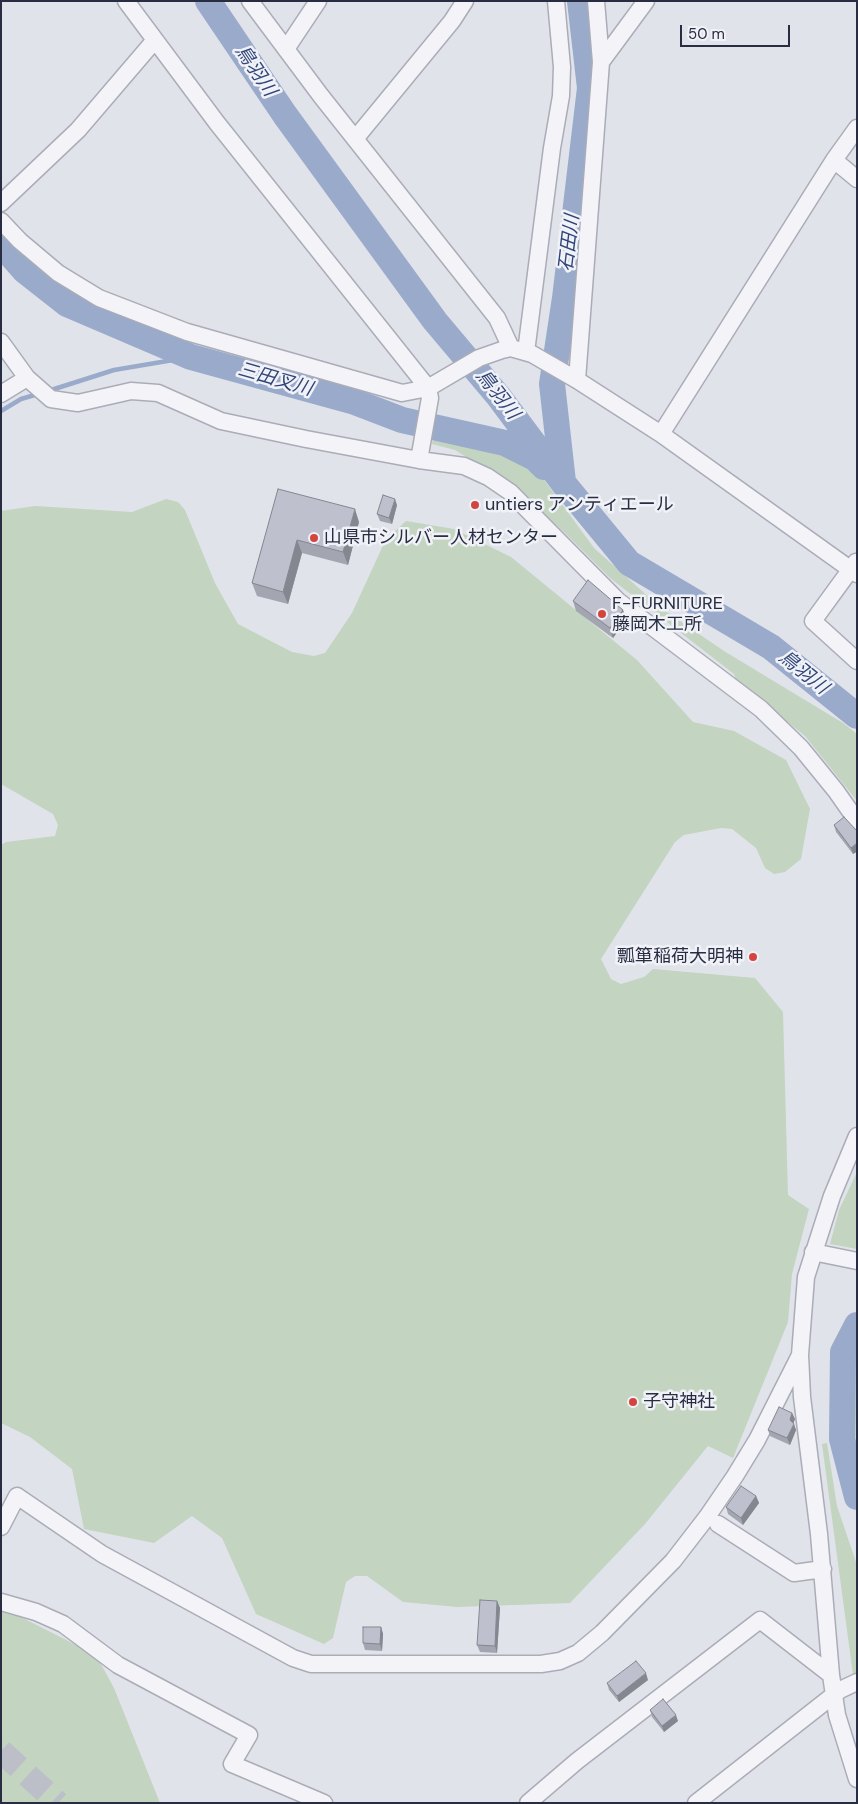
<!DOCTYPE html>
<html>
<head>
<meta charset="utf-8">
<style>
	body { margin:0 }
	#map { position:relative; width:858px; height:1804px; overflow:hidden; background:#e1e3ea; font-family:"DM Sans",sans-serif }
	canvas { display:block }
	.frame { position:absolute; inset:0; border:2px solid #282d42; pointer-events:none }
	.scale { position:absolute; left:680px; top:25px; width:110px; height:22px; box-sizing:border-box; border:2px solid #282d42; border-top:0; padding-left:6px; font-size:15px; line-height:18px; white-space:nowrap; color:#282d42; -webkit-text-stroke:4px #f0f2f7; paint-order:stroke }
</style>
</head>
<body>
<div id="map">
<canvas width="858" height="1804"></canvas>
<div class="frame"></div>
<div class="scale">50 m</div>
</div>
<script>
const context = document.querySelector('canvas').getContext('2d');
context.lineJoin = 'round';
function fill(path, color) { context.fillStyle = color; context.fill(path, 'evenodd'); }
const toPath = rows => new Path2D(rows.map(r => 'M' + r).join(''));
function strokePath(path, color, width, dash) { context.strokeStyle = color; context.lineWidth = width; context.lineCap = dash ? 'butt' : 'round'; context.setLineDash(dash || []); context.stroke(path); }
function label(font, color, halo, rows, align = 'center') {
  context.font = font + ' "DM Sans","Noto Sans JP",sans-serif'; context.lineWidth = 5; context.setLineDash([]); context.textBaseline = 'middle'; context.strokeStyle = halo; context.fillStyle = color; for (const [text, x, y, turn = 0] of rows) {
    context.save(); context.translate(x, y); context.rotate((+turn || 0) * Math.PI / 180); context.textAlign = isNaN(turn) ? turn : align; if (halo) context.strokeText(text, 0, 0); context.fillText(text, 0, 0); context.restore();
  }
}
fill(toPath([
	[434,433,476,441,521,458,540,474,594,548,661,608,724,651,843,723,857,734,857,801,805,736,736,680,734,674,610,578,564,532,510,485,455,450,432,444],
	[166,499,178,502,185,510,215,583,238,624,292,652,314,656,325,653,352,613,386,539,406,521,454,529,511,557,637,660,693,722,734,731,786,760,810,809,801,859,785,872,774,874,765,868,756,848,732,829,721,828,684,835,675,842,601,959,611,979,621,984,644,977,653,969,755,978,783,1012,788,1195,809,1209,792,1274,788,1322,733,1458,708,1446,645,1524,570,1603,457,1607,403,1602,367,1576,355,1576,346,1582,333,1638,324,1644,256,1614,222,1538,192,1516,154,1543,84,1529,72,1469,30,1437,1,1423,1,845,6,842,55,836,58,825,53,814,1,784,1,511,35,506,132,512],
	[857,1172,857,1249,830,1244,839,1210],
	[857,1337,857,1450,851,1408,854,1345],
	[827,1443,837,1506,857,1565,857,1674,853,1675,822,1444],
	[1,1607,96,1655,114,1688,160,1803,1,1803]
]), '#c3d4c1');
strokePath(toPath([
	[48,391,114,370,191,357],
	[1,411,21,399,38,394]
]), '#9aaacb', 4.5);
strokePath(toPath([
	[208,1,285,115,435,321,499,397,564,484,629,563,771,647,857,716],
	[1,244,25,271,67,304,191,357,355,402,402,420,505,443,535,458,544,467],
	[563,482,552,384,565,298,590,88,580,1],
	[857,1325,843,1352,842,1439,857,1497]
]), '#9aaacb', 26);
strokePath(toPath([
	[1,1751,58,1803]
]), '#bcbfc8', 24, [24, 12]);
const minor = toPath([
	[126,1,217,123,428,388,430,398,419,460],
	[250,1,321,96,497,318,511,348],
	[286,49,318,1],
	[601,62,646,1],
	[355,139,452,21,465,1],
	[834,160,857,179],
	[1,203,78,130,155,40],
	[1,221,20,241,58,273,99,298,187,332,402,393,428,388,479,358,502,350,511,348,532,354,577,380,661,434,857,574],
	[1,342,27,378,51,399,78,403,131,391,158,393,221,421,306,439,419,460,464,466,488,477,510,492,618,601,761,709,801,748,836,791,857,821],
	[526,352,552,148,561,96,562,67,556,1],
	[577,380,601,62,596,1],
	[1,394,27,378],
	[661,434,834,160,857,128],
	[856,562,813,621,857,661],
	[857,1136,832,1196,806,1277,800,1355,802,1397,819,1534,831,1675,837,1715,857,1779],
	[813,1252,857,1261],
	[718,1524,794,1573,823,1569],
	[1,1527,17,1496,102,1554,293,1658,311,1664,541,1664,560,1661,578,1653,602,1633,673,1561,707,1517,735,1476,757,1440,800,1355],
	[1,1602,36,1612,63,1624,118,1665,249,1735,232,1764,324,1803],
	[528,1803,577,1761,760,1620,831,1675],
	[696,1803,840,1690,857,1682]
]);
strokePath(minor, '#aaacb8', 19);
strokePath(minor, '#f4f4f8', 16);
fill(toPath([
	[278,489,359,522,348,565,302,553,288,604,257,596,252,583],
	[397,505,392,524,380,521,377,514],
	[573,601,623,610,626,620,613,638,576,611],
	[834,825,857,831,853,854,836,832],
	[792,1413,795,1419,793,1423,796,1430,790,1445,770,1436,768,1430],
	[756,1496,759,1503,743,1525,728,1514,726,1507],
	[497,1601,500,1608,497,1653,480,1652,477,1645],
	[381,1627,383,1634,382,1651,365,1650,363,1643],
	[648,1680,619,1702,609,1690,607,1683],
	[650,1710,678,1721,664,1732,652,1717]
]), '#a3a6b0');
fill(toPath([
	[395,499,397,505,392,524,389,518],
	[355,509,359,522,348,565,343,552],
	[297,540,302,553,288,604,283,592],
	[623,610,626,620,613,638,610,628],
	[857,843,857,852,853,854,851,848],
	[792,1413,795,1419,792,1427,790,1420],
	[794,1424,796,1430,790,1445,787,1438],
	[756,1496,759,1503,743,1525,741,1518],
	[497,1601,500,1608,497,1653,495,1646],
	[381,1627,383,1634,382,1651,380,1644],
	[646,1673,648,1680,619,1702,617,1696],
	[676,1715,678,1721,664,1732,662,1726]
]), '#858790');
const building = toPath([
	[278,489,355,509,343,552,297,540,283,592,252,583,278,489],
	[383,495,395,499,389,518,377,514,383,495],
	[588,580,623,610,610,628,573,601,588,580],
	[844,817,857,831,857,843,851,848,834,825,844,817],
	[779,1407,792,1413,790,1420,794,1424,787,1438,768,1430,779,1407],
	[741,1486,756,1496,741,1518,726,1507,741,1486],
	[480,1600,497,1601,495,1646,477,1645,480,1600],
	[363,1627,381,1627,380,1644,363,1643,363,1627],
	[636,1661,646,1673,617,1696,607,1683,636,1661],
	[663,1699,676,1715,662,1726,650,1710,663,1699]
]);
fill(building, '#bec1cd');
strokePath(building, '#858790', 1);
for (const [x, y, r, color] of [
	[475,505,5,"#d34441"],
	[314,538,5,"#d34441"],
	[602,614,5,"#d34441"],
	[753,957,5,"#d34441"],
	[633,1402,5,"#d34441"]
]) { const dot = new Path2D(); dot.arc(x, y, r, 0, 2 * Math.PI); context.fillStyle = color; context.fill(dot); strokePath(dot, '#f0f2f7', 2); }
label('18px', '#282d42', '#f0f2f7', [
	["untiers アンティエール",485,505],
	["山県市シルバー人材センター",324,538],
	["F-FURNITURE",612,604],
	["藤岡木工所",612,625],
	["瓢箪稲荷大明神",743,957,"right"],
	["子守神社",643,1402]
], 'left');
label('italic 19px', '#314578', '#f0f2f7', [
	["鳥羽川",255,71,56],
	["石田川",570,243,-83],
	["三田叉川",275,380,16],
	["鳥羽川",497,395,52],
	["鳥羽川",803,673,39]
]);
</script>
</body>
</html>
